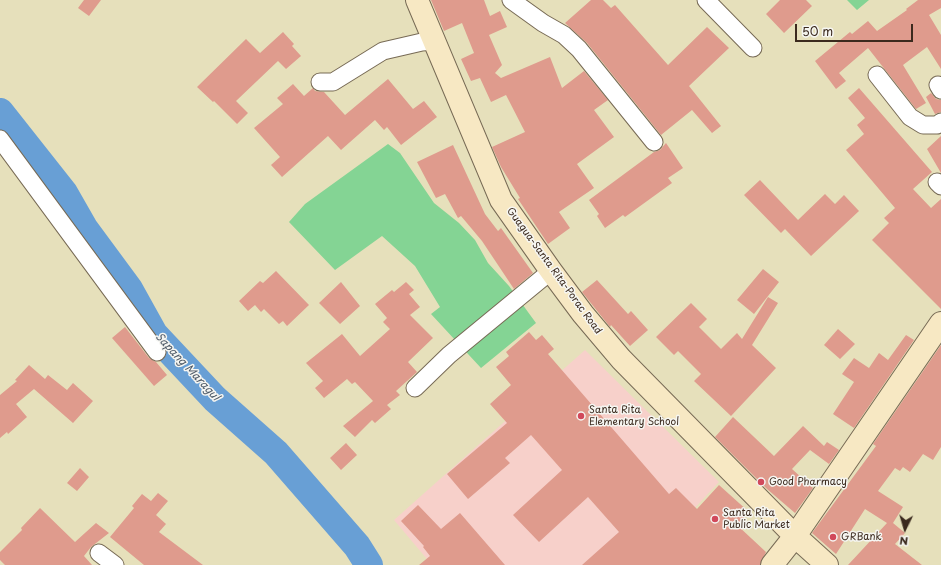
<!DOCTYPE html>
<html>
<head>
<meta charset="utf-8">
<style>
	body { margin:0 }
	#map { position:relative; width:941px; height:565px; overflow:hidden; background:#e6e0bb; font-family:"Playpen Sans",sans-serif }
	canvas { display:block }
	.north { position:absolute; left:885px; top:509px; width:40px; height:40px; -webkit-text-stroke:3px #f6f6f2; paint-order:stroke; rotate:185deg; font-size:11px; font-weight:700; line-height:16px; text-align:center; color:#3b2a1e }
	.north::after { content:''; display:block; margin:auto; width:14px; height:18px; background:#3b2a1e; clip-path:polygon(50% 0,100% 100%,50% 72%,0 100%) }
	.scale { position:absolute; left:795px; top:24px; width:118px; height:18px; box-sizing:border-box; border:2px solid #3b2a1e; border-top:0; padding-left:5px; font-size:12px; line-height:14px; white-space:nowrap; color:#3b2a1e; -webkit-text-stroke:3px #f6f6f2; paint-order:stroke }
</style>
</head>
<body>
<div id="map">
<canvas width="941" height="565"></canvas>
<div class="north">N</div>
<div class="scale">50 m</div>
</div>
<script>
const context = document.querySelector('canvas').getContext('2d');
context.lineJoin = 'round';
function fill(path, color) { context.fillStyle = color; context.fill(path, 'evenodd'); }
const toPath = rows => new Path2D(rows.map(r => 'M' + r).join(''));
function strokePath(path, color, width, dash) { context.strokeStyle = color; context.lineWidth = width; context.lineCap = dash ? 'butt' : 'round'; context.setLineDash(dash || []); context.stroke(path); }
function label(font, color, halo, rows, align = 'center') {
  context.font = font + ' "Playpen Sans",sans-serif'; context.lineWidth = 3; context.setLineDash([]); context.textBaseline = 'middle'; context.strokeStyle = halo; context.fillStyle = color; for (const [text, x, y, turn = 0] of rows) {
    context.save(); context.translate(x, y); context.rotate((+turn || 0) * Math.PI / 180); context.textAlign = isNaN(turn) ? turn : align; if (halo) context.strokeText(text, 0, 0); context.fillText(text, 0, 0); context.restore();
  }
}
fill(toPath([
	[585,350,719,482,676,528,627,565,432,565,394,520]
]), '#f7d0ca');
fill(toPath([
	[847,0,869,0,857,10],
	[388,144,400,153,434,203,459,223,475,240,488,263,509,286,536,323,481,368,431,314,440,307,415,266,382,236,335,270,289,222,305,204]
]), '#84d494');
strokePath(toPath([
	[0,112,64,193,84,228,129,289,154,334,215,399,276,453,357,546,369,565]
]), '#689fd5', 28);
fill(toPath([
	[84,0,101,0,89,16,78,8],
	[431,0,484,0,490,16,500,11,507,27,489,35,502,65,495,73,501,78,550,57,562,88,584,71,608,100,594,110,614,137,577,164,594,188,559,212,570,228,548,244,518,199,520,198,501,167,492,147,525,132,506,95,491,102,480,78,471,81,461,59,474,53,462,23,444,31],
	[591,0,603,0,611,8,615,5,668,65,707,27,729,48,689,86,721,126,712,133,692,110,661,135,587,43,565,23],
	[780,0,806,0,812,6,784,33,766,14],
	[918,0,941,0,941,8,929,15,941,35,941,69,927,47,903,65,926,103,916,109,868,48,839,73,846,81,836,89,815,61,850,32,852,34,868,21,877,31,907,10,906,9],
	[283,32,294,44,292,46,301,56,286,69,278,61,236,101,248,113,237,124,214,101,213,102,197,87,246,39,260,53],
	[388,79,413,109,424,101,437,117,401,145,387,127,384,130,375,120,341,150,328,136,282,177,271,165,280,157,254,128,283,104,277,98,293,84,304,96,313,88,315,91,324,92,345,115],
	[859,88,932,172,913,189,931,208,941,199,941,309,872,240,889,223,884,218,895,208,846,150,864,134,857,125,865,118,848,98],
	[931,93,936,99,941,100,941,112,935,114,926,97],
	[941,136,941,173,927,149],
	[666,143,683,168,668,178,672,183,625,217,623,215,605,228,597,216,599,214,589,200,654,152,660,150],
	[453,145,485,214,498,231,501,228,533,273,514,289,482,241,461,216,458,218,445,194,436,198,417,162],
	[760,180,798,220,825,194,835,204,844,195,859,211,811,256,785,229,781,233,744,195],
	[763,269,779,282,754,314,737,300],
	[276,271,309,305,287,326,283,321,279,324,264,309,261,312,255,305,248,311,239,301,260,281,263,283],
	[597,280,628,314,631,311,648,330,630,346,611,325,610,327,582,292],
	[341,282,360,306,340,324,319,303],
	[406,282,414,290,409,294,420,307,410,315,433,338,408,362,417,372,396,391,400,395,387,405,391,409,375,423,372,420,355,437,343,426,373,401,355,382,352,384,347,379,324,398,315,388,323,381,306,363,342,334,360,356,390,329,383,322,387,318,375,304,392,290,394,292],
	[768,297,778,303,752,345,776,368,731,416,694,381,701,374,678,351,674,355,656,337,691,303,707,319,699,327,721,349,737,333,742,339],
	[125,327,149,358,156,362,167,375,154,386,112,338],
	[838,329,855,344,840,359,824,345],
	[529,332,536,340,542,335,554,349,548,354,669,494,676,488,697,509,719,485,749,512,737,525,766,552,760,565,582,565,619,532,588,497,539,542,513,515,562,470,531,435,505,458,510,463,468,499,447,474,507,423,490,404,511,385,496,367,509,356,506,352],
	[906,335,914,340,854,428,833,414,854,382,842,374,854,358,869,368,879,353,888,360],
	[941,345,941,447,933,460,923,454,910,472,903,467,900,471,895,468,878,491,903,507,893,523,905,533,895,544,922,565,848,565,887,523,865,509,836,554,812,533,876,446,873,444],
	[29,365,45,379,48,375,67,390,73,383,93,401,73,423,34,389,16,404,27,417,8,434,7,432,0,438,0,395,17,381,15,380],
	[733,417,774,456,803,426,824,446,827,442,839,450,829,464,810,450,792,469,813,488,795,513,767,489,715,437],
	[346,443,357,455,341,470,330,458],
	[80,468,89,477,77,491,67,483],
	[158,493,168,501,156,515,166,524,159,532,203,565,144,565,110,537,134,508,132,506,142,494,151,501],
	[418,505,441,529,460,513,505,565,419,565,430,556,423,547,424,546,401,521],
	[40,508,75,542,96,523,109,533,91,547,84,556,92,565,5,565,0,560,0,552,22,530,21,528]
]), '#df9b8d');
const street = toPath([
	[511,0,543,23,564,35,579,49,654,142],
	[706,0,753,48],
	[877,75,910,117,923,125,937,125,941,122],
	[320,82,333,82,383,51,422,42,434,41],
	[938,85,941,90],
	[0,139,157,352],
	[937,182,941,186],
	[415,388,449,355,551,271],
	[99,553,115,565]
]);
const secondary = toPath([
	[417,0,501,200,551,271,583,314,621,359,795,536,827,565],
	[772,565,795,536,941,323]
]);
strokePath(street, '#776a55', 19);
strokePath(secondary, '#776a55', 24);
strokePath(street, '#fff', 17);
strokePath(secondary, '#f7e8c3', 22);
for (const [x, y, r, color] of [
	[581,416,4,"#d1495b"],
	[761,482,4,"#d1495b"],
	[715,519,4,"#d1495b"],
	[833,537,4,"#d1495b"]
]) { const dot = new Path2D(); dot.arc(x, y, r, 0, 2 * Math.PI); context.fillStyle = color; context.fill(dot); strokePath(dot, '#f6f6f2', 1.5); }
label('10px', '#3b2a1e', '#f6f6f2', [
	["Guagua-Santa Rita-Porac Road",554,271,54]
]);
label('10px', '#3b2a1e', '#f6f6f2', [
	["Santa Rita",589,410],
	["Elementary School",589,422],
	["Good Pharmacy",769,482],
	["Santa Rita",723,513],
	["Public Market",723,525],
	["GRBank",841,537]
], 'left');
label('italic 11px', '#4d5967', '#f6f6f2', [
	["Sapang Maragul",187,367,47]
]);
</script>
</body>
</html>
